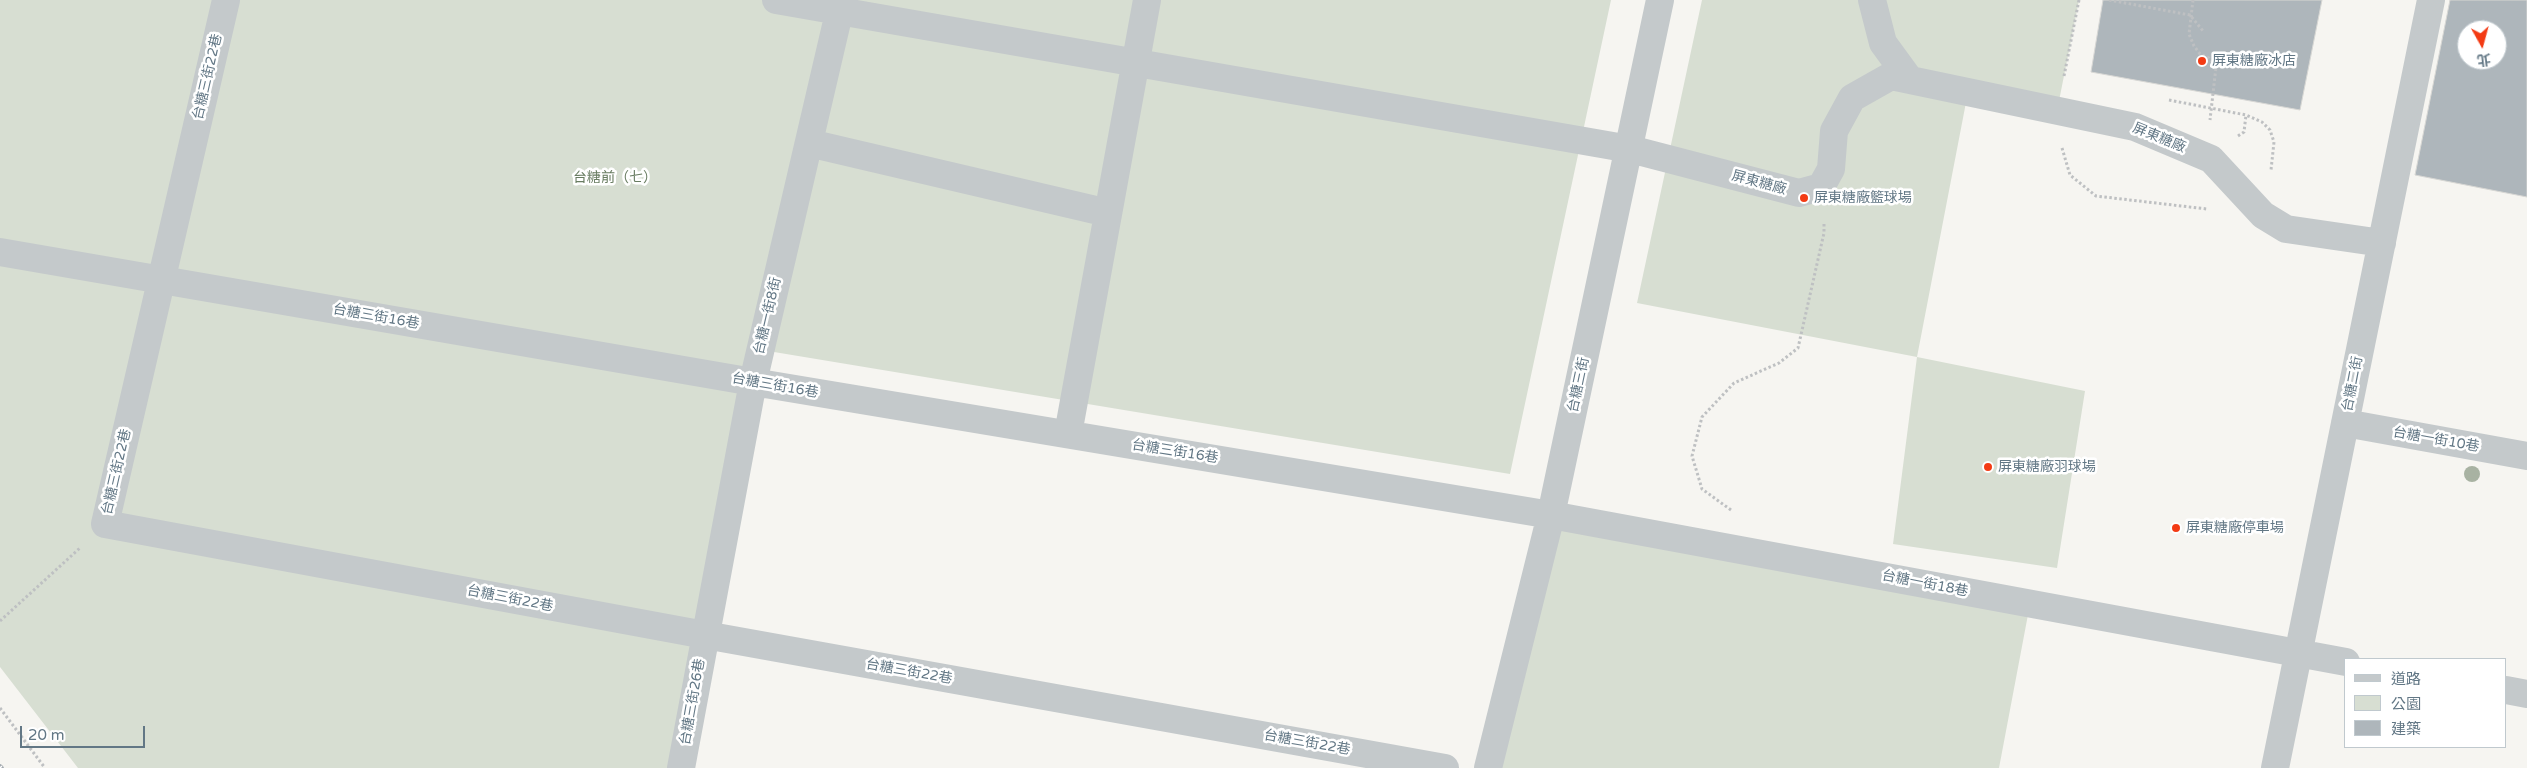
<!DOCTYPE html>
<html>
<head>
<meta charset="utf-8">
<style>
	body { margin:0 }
	#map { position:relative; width:2527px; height:768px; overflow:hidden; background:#f6f5f1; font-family:"Varela Round","Noto Sans TC",sans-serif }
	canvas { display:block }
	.legend { position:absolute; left:2344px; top:658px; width:162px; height:90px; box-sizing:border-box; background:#fff; border:1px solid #c0c9ce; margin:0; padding:6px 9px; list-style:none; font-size:15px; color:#627785 }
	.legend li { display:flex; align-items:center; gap:10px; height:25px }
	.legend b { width:25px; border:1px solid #c0c9ce }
	.north { position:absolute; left:2457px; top:20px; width:50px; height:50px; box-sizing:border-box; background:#fff; border:1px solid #c0c9ce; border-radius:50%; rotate:173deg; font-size:14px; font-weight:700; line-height:20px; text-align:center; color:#627785 }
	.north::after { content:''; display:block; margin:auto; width:18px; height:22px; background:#f33b14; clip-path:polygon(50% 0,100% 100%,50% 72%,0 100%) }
	.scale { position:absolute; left:20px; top:726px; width:125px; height:22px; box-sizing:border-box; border:2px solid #627785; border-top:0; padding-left:6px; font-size:15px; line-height:18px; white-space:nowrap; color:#627785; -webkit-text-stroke:4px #fff; paint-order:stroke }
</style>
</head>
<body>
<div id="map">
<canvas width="2527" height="768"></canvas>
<ul class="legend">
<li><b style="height:6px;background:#c4c9cb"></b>道路</li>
<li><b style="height:14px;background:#d7ded2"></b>公園</li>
<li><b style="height:14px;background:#aeb6bb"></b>建築</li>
</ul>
<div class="north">北</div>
<div class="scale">20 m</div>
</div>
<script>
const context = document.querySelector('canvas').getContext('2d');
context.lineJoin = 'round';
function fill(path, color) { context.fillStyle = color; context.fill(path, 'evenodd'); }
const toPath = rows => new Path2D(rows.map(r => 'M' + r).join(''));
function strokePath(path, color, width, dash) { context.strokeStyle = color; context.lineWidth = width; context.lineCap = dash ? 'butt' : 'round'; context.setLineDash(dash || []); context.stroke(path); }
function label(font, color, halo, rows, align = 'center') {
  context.font = font + ' "Varela Round","Noto Sans TC",sans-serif'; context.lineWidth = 5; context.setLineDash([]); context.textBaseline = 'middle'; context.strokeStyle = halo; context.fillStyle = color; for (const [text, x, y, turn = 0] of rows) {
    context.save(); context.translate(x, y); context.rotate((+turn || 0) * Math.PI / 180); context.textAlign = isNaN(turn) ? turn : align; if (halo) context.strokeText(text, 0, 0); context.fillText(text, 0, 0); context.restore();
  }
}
fill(toPath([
	[0,0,776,0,840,12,681,768,78,768,0,667],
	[814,0,1611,0,1510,474,768,351,849,7],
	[1702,0,2079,0,2057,111,1968,92,1917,357,2085,391,2057,568,1893,544,1917,357,1637,303],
	[1551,515,2030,604,1999,768,1488,768]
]), '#d7ded2');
const building = toPath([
	[2103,0,2322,0,2300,110,2091,72,2103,0],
	[2450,0,2527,0,2527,197,2415,175,2450,0],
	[2467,30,2497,30,2497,60,2467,60,2467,30]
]);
fill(building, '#aeb6bb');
strokePath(building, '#d7d7d4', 1);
strokePath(toPath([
	[2109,0,2190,15,2203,31],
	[2193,0,2189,34,2194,46,2200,54,2209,58,2216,67,2210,120],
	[2064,76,2079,0],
	[2169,100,2246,115,2262,122,2270,130,2274,142,2271,170],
	[2238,136,2244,132,2246,115],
	[2062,148,2070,175,2096,196,2207,209],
	[1731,510,1702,489,1692,456,1702,417,1734,383,1779,363,1798,348,1824,233,1824,222],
	[0,621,81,547],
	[0,708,45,768]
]), '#bec0c2', 3, [2.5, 2.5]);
strokePath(toPath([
	[226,0,105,524,705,635,1445,768],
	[776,0,1630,149,1799,193,1821,187,1831,169,1834,131,1852,98,1891,76,2135,127,2211,159,2263,215,2286,229,2382,243],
	[1872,0,1883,43,1910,80],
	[809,143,1108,213],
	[0,252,753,382,1551,515,2346,662],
	[2345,423,2527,456],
	[1068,434,1147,0],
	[2506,690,2527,694],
	[681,768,753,382,842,0],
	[1488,768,1551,515,1660,0],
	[2275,768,2431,0]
]), '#c4c9cb', 28);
const rail = toPath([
	[0,767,1,768]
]);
strokePath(rail, '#a4abb0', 5.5);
strokePath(rail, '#fff', 4, [11]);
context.fillStyle = '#a8b2a2';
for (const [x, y] of [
	[2472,474]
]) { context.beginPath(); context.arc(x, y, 8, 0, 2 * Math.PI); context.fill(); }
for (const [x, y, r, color] of [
	[2202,61,5,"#f33b14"],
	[1804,198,5,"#f33b14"],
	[1988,467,5,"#f33b14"],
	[2176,528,5,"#f33b14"]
]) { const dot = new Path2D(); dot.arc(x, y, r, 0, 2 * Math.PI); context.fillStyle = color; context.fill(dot); strokePath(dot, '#fff', 2); }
label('14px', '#627785', '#fff', [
	["屏東糖廠冰店",2212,61],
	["屏東糖廠籃球場",1814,198],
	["屏東糖廠羽球場",1998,467],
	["屏東糖廠停車場",2186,528]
], 'left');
label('14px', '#627785', '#fff', [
	["台糖三街22巷",208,77,-77],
	["屏東糖廠",2159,138,22],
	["屏東糖廠",1759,183,15],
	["台糖一街8街",768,316,-77],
	["台糖三街16巷",376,317,10],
	["台糖二街",2353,384,-79],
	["台糖三街",1579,385,-78],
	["台糖三街16巷",775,386,10],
	["台糖一街10巷",2436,440,10],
	["台糖三街16巷",1175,452,9],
	["台糖三街22巷",117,472,-77],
	["台糖一街18巷",1925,584,11],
	["台糖三街22巷",510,599,11],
	["台糖三街22巷",909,672,10],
	["台糖三街26巷",693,702,-80],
	["台糖三街22巷",1307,743,10]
]);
label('14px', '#687c61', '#fff', [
	["台糖前（七）",615,178]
]);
</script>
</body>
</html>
